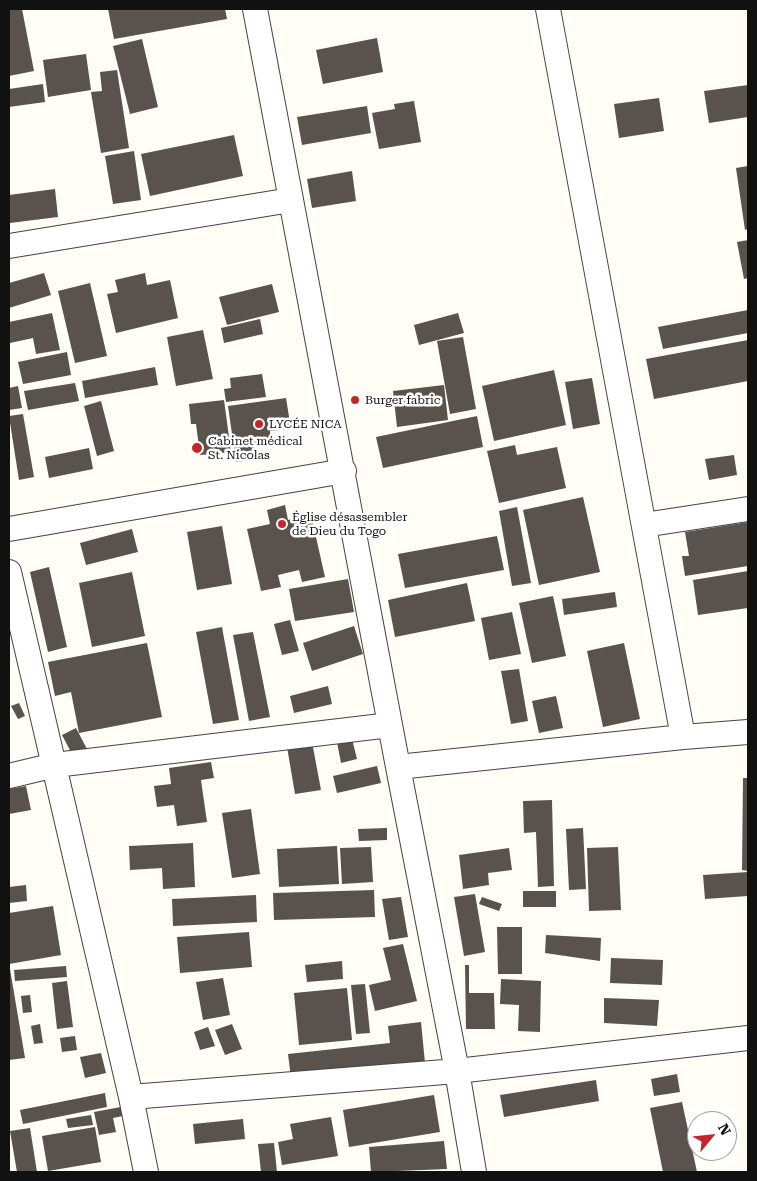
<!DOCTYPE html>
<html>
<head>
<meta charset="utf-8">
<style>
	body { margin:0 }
	#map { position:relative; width:757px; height:1181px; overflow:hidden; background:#fffdf5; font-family:"Roboto Serif",serif }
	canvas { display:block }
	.frame { position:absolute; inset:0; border:10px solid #111; pointer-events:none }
	.north { position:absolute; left:687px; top:1111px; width:50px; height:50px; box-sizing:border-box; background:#fff; border:1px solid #a0a0a0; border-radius:50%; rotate:62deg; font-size:14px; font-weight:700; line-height:20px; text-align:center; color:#111 }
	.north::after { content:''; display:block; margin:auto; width:18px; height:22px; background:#c4262e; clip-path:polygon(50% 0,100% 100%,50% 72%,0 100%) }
</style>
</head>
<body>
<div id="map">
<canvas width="757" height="1181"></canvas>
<div class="frame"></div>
<div class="north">N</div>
</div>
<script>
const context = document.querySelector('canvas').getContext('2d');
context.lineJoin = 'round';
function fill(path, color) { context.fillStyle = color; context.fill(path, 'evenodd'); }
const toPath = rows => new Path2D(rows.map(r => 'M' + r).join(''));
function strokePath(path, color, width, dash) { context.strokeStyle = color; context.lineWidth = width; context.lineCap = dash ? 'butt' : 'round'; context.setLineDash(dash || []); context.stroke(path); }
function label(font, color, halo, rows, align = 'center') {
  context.font = font + ' "Roboto Serif",serif'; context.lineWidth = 5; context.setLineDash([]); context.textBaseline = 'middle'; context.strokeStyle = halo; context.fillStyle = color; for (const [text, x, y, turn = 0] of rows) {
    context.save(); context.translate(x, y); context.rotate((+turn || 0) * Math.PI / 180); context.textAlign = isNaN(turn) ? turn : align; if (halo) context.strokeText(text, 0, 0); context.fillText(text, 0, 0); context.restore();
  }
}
fill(toPath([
	[9,9,22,9,34,71,9,76],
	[108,9,225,9,227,19,114,39],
	[377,38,383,72,323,84,316,50],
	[142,39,158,107,130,114,113,46],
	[86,54,91,90,48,97,43,60],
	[117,70,129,148,101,153,91,92,102,91,100,72],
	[43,84,45,102,9,107,9,89],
	[748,85,748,117,709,123,704,91],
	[659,98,664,131,619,138,614,104],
	[414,101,421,142,379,149,372,113,395,109,394,104],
	[367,106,371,133,302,145,297,117],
	[234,135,243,176,150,196,141,154],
	[134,151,141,200,113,204,105,156],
	[748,166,748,229,745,230,736,168],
	[352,171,356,201,312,208,307,179],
	[55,189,58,217,10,223,9,195],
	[748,240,748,278,744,279,737,242],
	[44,273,51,295,9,308,9,283],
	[145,273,147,285,170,280,178,318,116,333,107,294,118,292,115,280],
	[90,283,107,356,75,363,58,291],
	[272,284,279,312,227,325,219,297],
	[748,310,748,333,663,349,658,327],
	[52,313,60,350,36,354,33,338,10,343,9,322],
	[458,313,464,333,419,345,414,325],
	[260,319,263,334,224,343,221,328],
	[203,330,213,379,176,386,167,337],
	[463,337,476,409,450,414,437,341],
	[748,340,748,381,654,399,646,359],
	[67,352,71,375,23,384,18,362],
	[155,367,158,385,85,398,82,381],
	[554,370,566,425,494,441,482,386],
	[262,374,266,397,226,402,224,389,231,388,230,378],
	[592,378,600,424,573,429,565,382],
	[75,383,79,401,28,410,24,391],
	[444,385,448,420,397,427,393,391],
	[18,386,22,408,9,410,9,388],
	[286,398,291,429,270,431,271,444,254,447,256,459,236,462,228,406],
	[224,400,231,452,200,455,196,424,191,424,189,404],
	[101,401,114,451,97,456,84,406],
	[23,414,34,477,19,480,9,416],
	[477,416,483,447,383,468,376,437],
	[515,445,517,455,557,447,566,488,499,503,487,451],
	[89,448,93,469,49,478,45,457],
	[734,455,737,475,709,480,705,459],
	[583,497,600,572,539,585,523,510],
	[285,505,288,520,311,515,325,577,302,582,299,570,278,575,281,587,261,591,247,529,270,524,267,510],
	[517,507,531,583,512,586,499,511],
	[748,522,748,566,685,576,682,556,689,556,685,532],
	[222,526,232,584,197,590,187,532],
	[132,529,138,552,86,565,80,543],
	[497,536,504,570,405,588,398,554],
	[49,567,67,647,48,652,30,572],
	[748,571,748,608,698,615,693,580],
	[132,572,145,636,92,647,79,583],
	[348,579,354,612,295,621,289,589],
	[467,583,475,621,395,637,388,600],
	[615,592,617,607,564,615,562,599],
	[553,596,566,656,532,663,519,603],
	[512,612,521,654,489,660,481,618],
	[290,620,299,651,282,655,274,624],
	[354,626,363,654,312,671,303,643],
	[222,627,239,720,213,724,196,632],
	[253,632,270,717,249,721,233,635],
	[147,643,162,717,79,733,71,692,55,696,48,662],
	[624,643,640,719,603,727,587,651],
	[519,669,528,721,511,724,501,671],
	[328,686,332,704,294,713,290,696],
	[556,696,563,728,539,733,532,701],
	[19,703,25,716,18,719,11,706],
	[76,728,87,749,73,756,62,735],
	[352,739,357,759,341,763,337,742],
	[312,742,321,790,295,794,287,747],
	[211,762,214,778,201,780,207,822,177,826,174,805,157,807,154,786,171,784,169,768],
	[377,766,381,783,337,793,333,776],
	[743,778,748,778,748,871,742,870],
	[26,786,31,810,9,814,9,789],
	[552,800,554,886,538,887,536,832,524,833,523,801],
	[251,809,260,874,232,878,222,813],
	[387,828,387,840,359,841,358,829],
	[583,828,586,889,569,890,566,829],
	[193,843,195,887,163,889,162,868,130,870,129,846],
	[337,846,339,884,279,887,277,849],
	[371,847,373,882,342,884,340,848],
	[618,847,621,910,589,911,587,848],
	[509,848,512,870,488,873,489,885,463,889,459,855],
	[748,872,748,896,705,899,703,875],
	[26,885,27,901,9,903,9,887],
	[374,890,375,917,274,920,273,893],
	[523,891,556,891,556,907,523,907],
	[475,894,485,952,464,956,454,897],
	[256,895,257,922,173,926,172,899],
	[401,897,408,937,389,940,382,899],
	[482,897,502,904,499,911,479,904],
	[53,906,61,955,9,964,9,913],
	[497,927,522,927,522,974,498,974],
	[249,932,252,967,180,973,177,937],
	[546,935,601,938,600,961,545,953],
	[403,944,417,1001,375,1011,369,985,391,980,383,948],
	[611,958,663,960,662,985,610,983],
	[342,961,343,979,307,982,305,965],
	[465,965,469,965,469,993,494,993,495,1029,466,1029],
	[66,966,67,977,15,981,14,970],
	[10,969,25,1058,9,1060,9,970],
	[223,978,230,1015,203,1020,196,982],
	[501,979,541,981,540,1032,518,1031,519,1005,500,1004],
	[67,981,73,1027,57,1029,52,983],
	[365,984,370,1033,356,1034,351,985],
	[347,988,352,1040,299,1045,294,993],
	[30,995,32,1012,23,1013,21,996],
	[604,998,659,1000,657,1026,604,1023],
	[421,1022,425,1063,291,1078,288,1054,390,1043,388,1026],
	[40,1024,43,1043,34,1044,31,1026],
	[232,1024,242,1049,225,1055,215,1030],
	[208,1027,215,1046,200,1050,194,1032],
	[75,1036,77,1050,62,1052,60,1038],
	[101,1053,106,1073,85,1078,80,1057],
	[677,1074,680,1092,654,1096,651,1079],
	[596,1080,599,1101,504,1117,500,1095],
	[105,1093,107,1107,23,1124,20,1110],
	[434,1095,440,1132,349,1147,343,1110],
	[682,1102,697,1172,663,1172,650,1108],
	[126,1106,128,1115,113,1118,116,1132,99,1135,94,1112],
	[91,1115,93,1125,68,1128,66,1119],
	[331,1117,338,1156,282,1165,278,1142,293,1139,290,1124],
	[243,1119,245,1139,195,1144,193,1124],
	[95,1127,101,1162,48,1171,42,1136],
	[30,1128,37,1172,17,1172,10,1131],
	[444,1141,447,1169,371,1172,369,1147],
	[274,1143,277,1172,261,1172,258,1144]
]), '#5a524d');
const minor = toPath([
	[255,9,398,767,457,1071,474,1172],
	[548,9,683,737],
	[9,246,291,200],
	[644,525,748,509],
	[9,529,344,471],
	[9,572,131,1097,146,1172],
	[398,767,683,737,748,732],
	[9,776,55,765,390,725],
	[131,1097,457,1071,748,1038]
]);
strokePath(minor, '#444', 26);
strokePath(minor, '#fff', 24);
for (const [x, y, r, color] of [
	[355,400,5,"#c4262e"],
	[259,424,5,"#c4262e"],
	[197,448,6,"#c4262e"],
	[282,524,5,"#c4262e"]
]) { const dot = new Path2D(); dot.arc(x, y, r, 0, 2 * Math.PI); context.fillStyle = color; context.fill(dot); strokePath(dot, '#fff', 2); }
label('12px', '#111', '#fff', [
	["Burger fabric",365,400],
	["LYCÉE NICA",269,424],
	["Cabinet médical",208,441],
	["St. Nicolas",208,455],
	["Église désassembler",292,517],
	["de Dieu du Togo",292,531]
], 'left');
</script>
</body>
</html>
